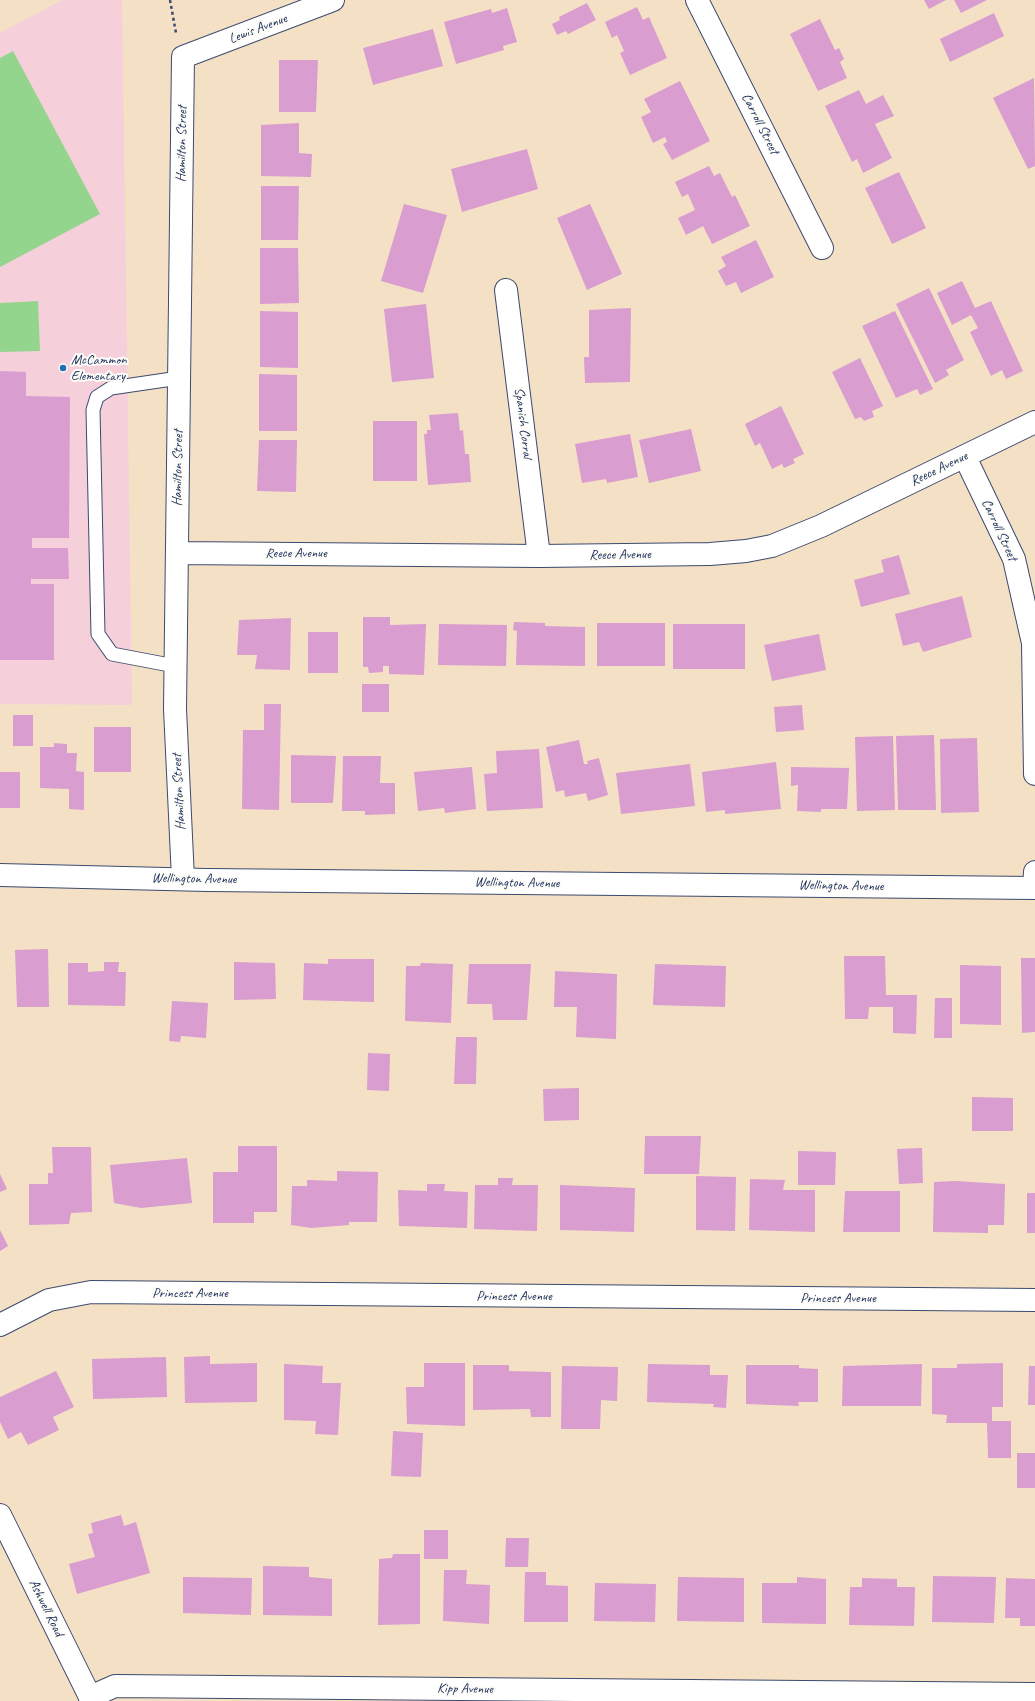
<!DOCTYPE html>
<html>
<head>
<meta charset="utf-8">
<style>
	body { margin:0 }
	canvas { display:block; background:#f4e0c5 }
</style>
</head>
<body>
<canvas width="1035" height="1701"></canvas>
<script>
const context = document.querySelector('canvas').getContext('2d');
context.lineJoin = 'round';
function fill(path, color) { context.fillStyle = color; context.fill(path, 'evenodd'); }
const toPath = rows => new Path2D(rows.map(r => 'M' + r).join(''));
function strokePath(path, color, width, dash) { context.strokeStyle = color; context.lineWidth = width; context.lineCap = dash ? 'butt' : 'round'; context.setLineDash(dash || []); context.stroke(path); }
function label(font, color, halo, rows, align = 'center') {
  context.font = font + ' Caveat,sans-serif'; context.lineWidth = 4; context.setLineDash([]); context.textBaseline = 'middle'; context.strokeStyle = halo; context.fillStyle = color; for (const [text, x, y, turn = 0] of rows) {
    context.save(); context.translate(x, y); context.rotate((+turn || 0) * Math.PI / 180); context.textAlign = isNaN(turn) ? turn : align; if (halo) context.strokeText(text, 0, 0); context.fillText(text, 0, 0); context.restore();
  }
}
fill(toPath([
	[62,0,122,0,132,705,0,704,0,33]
]), '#f5cfda');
fill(toPath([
	[13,51,100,214,0,267,0,58],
	[38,301,40,351,0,352,0,303]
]), '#93d58d');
fill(toPath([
	[924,0,946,0,929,9],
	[954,0,987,0,961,13],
	[587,3,596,20,568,34,566,31,557,35,552,24,560,20,559,17],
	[637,7,643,20,649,17,667,58,630,75,620,53,624,51,617,35,612,38,605,22],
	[507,8,517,42,503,46,504,50,456,64,444,22,491,9,492,13],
	[994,13,1004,36,950,62,940,39],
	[820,19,835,50,839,48,844,59,840,62,847,78,818,91,790,34],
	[433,29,443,66,373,85,363,48],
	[279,60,318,60,316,112,279,112],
	[1034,78,1035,166,1028,169,993,98],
	[680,81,710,141,672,160,663,144,667,142,665,137,653,143,641,117,651,112,644,99],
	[859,90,866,104,883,95,894,116,875,124,892,158,863,173,857,159,852,162,825,106],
	[299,123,299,153,312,154,311,177,261,176,261,125],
	[527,149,538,189,462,212,451,169],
	[709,166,714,176,720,173,732,197,735,195,750,226,712,244,703,226,686,235,678,218,695,210,688,194,682,197,675,182],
	[899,172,926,228,892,244,865,188],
	[261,186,299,186,298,240,261,240],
	[404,204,447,215,423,293,381,281],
	[590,204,622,274,587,290,557,218],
	[756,240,774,277,741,293,736,282,726,286,718,271,726,266,721,257],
	[260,248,298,248,299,303,260,304],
	[962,281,975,308,991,301,1023,371,1006,379,1002,370,991,376,970,332,978,328,971,315,952,325,937,293],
	[929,288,964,360,946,370,949,375,935,383,896,304],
	[426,304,434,378,392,382,384,309],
	[631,308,630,382,585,383,584,357,589,357,589,310],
	[260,311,298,312,298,368,260,367],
	[895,311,933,389,920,395,917,389,896,398,862,326],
	[860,358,883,406,872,411,874,417,864,421,861,417,855,419,832,372],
	[0,371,26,372,26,396,70,397,69,538,32,538,32,548,68,548,69,579,31,579,31,584,54,584,54,660,0,660],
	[259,374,297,375,297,431,259,431],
	[781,406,804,454,793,459,795,463,784,468,782,464,772,469,760,443,755,446,745,424],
	[458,413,460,431,463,430,465,454,469,454,471,482,428,485,424,434,427,434,427,430,431,430,429,415],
	[373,421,417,421,417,481,373,481],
	[691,429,701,471,649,483,639,440],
	[630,434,638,477,607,483,606,479,582,483,575,444],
	[259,440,297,440,296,492,257,491],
	[899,555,910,594,861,607,854,580,884,572,881,560],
	[962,596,972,637,923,652,919,642,903,646,895,614],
	[363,617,390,617,390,625,426,624,424,675,389,674,389,666,383,666,383,672,369,673,368,667,363,667],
	[291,618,290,670,255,669,257,655,237,655,239,620],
	[514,622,545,623,545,626,585,627,585,666,516,665,517,631,513,630],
	[597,623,665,623,665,666,597,666],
	[439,624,507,625,506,666,438,665],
	[673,624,745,624,745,669,673,669],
	[308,632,338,632,338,673,308,673],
	[819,634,826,670,772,681,764,645],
	[362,684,389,684,389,712,362,712],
	[264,704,281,704,279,810,242,809,243,730,264,730],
	[802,705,804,730,776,732,774,707],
	[13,715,33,715,33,746,13,746],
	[94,727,131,727,131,772,94,772],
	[934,735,936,810,898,810,896,736],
	[893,736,895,810,857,811,855,737],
	[977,738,979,812,941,813,940,739],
	[579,740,584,764,588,764,587,761,599,758,608,795,588,801,586,793,565,797,564,790,556,792,546,747],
	[54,743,67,744,67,753,77,753,76,771,84,772,84,810,69,809,69,789,40,788,40,747,54,747],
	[539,749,543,808,487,811,484,774,497,773,496,751],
	[291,755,336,756,333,803,291,803],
	[343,756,381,756,380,783,395,783,395,814,365,815,365,811,342,811],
	[776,762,781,809,725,814,725,810,706,812,702,772],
	[690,764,695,806,621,814,616,773],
	[472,767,476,809,445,813,444,808,418,811,414,772],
	[791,767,849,768,847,809,821,809,821,812,797,811,798,785,791,786],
	[0,772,20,772,20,808,0,808],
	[48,949,49,1007,17,1007,15,950],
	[844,956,885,956,886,995,917,995,916,1034,893,1033,893,1007,869,1007,868,1019,845,1019],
	[1021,958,1035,958,1035,1032,1022,1033],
	[328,959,374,959,374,1002,303,1000,304,963,328,964],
	[104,962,119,962,118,972,126,972,125,1006,68,1005,68,963,88,963,88,972,101,971,104,971],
	[234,962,275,963,276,999,234,1000],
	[421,963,453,964,451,1023,405,1021,406,966,420,966],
	[469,964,531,964,527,1020,493,1020,492,1004,467,1004],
	[655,964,726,966,725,1007,653,1005],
	[960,965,1001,966,1001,1025,960,1024],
	[555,971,617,974,616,1039,576,1037,577,1007,554,1007],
	[935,998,952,998,952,1038,934,1038],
	[172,1001,208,1003,206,1038,181,1036,180,1042,169,1041],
	[456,1037,477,1037,476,1084,454,1084],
	[368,1053,390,1054,389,1091,367,1090],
	[579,1088,579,1120,544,1121,543,1089],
	[972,1097,1013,1098,1013,1131,972,1131],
	[645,1136,701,1136,699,1174,644,1174],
	[238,1146,277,1146,277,1212,254,1212,254,1223,213,1223,213,1172,238,1172],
	[52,1147,91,1147,92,1212,71,1213,69,1224,29,1225,29,1184,48,1184,48,1173,53,1173],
	[922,1148,923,1183,899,1184,897,1149],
	[798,1151,836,1152,835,1185,798,1185],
	[187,1158,192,1203,141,1208,114,1203,110,1165],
	[337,1171,378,1172,377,1222,349,1222,349,1225,311,1228,291,1225,292,1186,307,1186,307,1180,337,1181],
	[0,1174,7,1189,0,1192],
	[696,1176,736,1177,735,1231,696,1230],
	[498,1178,513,1178,512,1185,538,1185,537,1231,474,1229,475,1185,498,1185],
	[750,1179,785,1180,783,1190,815,1190,815,1232,749,1230],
	[955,1181,1005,1184,1004,1225,988,1225,988,1233,933,1232,934,1182],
	[427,1184,445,1184,444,1191,468,1192,467,1228,399,1226,398,1190,427,1191],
	[560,1185,635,1188,634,1232,560,1230],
	[845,1191,900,1191,900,1232,843,1232],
	[1027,1193,1035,1193,1035,1233,1027,1233],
	[0,1230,8,1246,0,1251],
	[210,1356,210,1364,257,1363,257,1402,185,1403,184,1357],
	[166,1357,167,1397,93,1399,92,1359],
	[424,1363,465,1363,465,1426,407,1424,406,1387,424,1387],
	[1003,1363,1003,1407,992,1407,992,1421,1011,1421,1011,1458,988,1458,987,1423,946,1423,947,1415,932,1414,932,1368,957,1368,957,1364],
	[284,1364,323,1366,322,1383,341,1383,338,1435,315,1434,316,1421,284,1420],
	[648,1364,710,1365,710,1375,728,1375,726,1408,713,1407,714,1404,647,1402],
	[922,1364,921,1406,842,1406,843,1366],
	[473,1365,509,1365,509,1371,551,1372,551,1417,531,1417,530,1409,473,1410],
	[746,1365,799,1365,799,1368,818,1369,818,1402,798,1402,799,1406,746,1404],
	[562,1366,618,1367,617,1401,601,1400,600,1429,561,1429],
	[1029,1366,1035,1366,1035,1405,1028,1405],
	[56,1371,74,1407,53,1417,59,1430,28,1445,21,1432,8,1439,0,1422,0,1397],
	[393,1431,423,1433,421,1477,391,1476],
	[1017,1453,1035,1453,1035,1488,1017,1488],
	[121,1515,124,1526,136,1522,150,1573,77,1594,69,1564,95,1557,88,1534,93,1533,91,1523],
	[424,1530,448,1530,448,1559,424,1559],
	[506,1538,529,1538,528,1567,505,1567],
	[393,1554,420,1554,420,1624,378,1625,379,1559,392,1558],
	[263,1566,309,1567,309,1577,332,1579,332,1616,263,1615],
	[444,1570,467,1570,466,1584,490,1585,489,1624,443,1621],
	[525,1572,546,1572,546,1585,568,1586,568,1622,524,1622],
	[933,1576,996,1577,994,1623,932,1622],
	[183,1577,252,1578,251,1615,183,1613],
	[678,1577,744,1578,744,1622,677,1621],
	[797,1577,826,1579,826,1624,762,1623,762,1583,797,1583],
	[862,1578,897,1579,897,1587,915,1587,914,1626,849,1625,850,1587,862,1587],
	[1006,1578,1035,1579,1035,1626,1020,1626,1020,1618,1005,1618],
	[595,1583,656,1584,655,1622,594,1621]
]), '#d99dd0');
const lane = toPath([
	[175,666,112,654,98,634,93,410,97,397,111,388,179,378]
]);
const street = toPath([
	[697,0,822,248],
	[506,290,539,556],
	[965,457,1014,559,1033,643,1035,774],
	[177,553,539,556,710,554,746,551,772,546,821,526,1035,422],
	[183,879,175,709,183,57,333,0],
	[1034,888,1035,872],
	[0,1325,49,1300,91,1292,1035,1300],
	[90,1697,115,1686,1035,1694]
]);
const secondary = toPath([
	[0,875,207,880,1035,888],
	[0,1515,92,1701]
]);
strokePath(lane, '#3c4a6d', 15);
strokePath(street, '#3c4a6d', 24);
strokePath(secondary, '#3c4a6d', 24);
strokePath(toPath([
	[170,0,176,33]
]), '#3c4a6d', 2.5, [3, 3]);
strokePath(lane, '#fff', 13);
strokePath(street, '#fff', 22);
strokePath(secondary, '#fff', 22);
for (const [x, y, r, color] of [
	[63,368,4,"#1f6fb2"]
]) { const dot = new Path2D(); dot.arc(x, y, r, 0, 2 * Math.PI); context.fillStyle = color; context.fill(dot); strokePath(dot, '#fdfcf7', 1.5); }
label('14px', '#1b2f5e', '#fdfcf7', [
	["Lewis Avenue",258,29,-21],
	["Carroll Street",760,124,63],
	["Hamilton Street",182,144,-89],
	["Spanish Corral",523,423,83],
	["Hamilton Street",178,468,-89],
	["Reece Avenue",939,469,-26],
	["Carroll Street",999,530,65],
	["Reece Avenue",296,553],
	["Reece Avenue",620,555,-1],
	["Hamilton Street",179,792,-93],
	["Wellington Avenue",194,879,1],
	["Wellington Avenue",517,883,1],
	["Wellington Avenue",841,886,1],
	["Princess Avenue",190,1293],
	["Princess Avenue",514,1296],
	["Princess Avenue",838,1298],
	["Ashwell Road",46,1608,64],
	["Kipp Avenue",465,1689,1]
]);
label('14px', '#1b2f5e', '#fdfcf7', [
	["McCammon",71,360],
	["Elementary",71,376]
], 'left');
</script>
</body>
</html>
